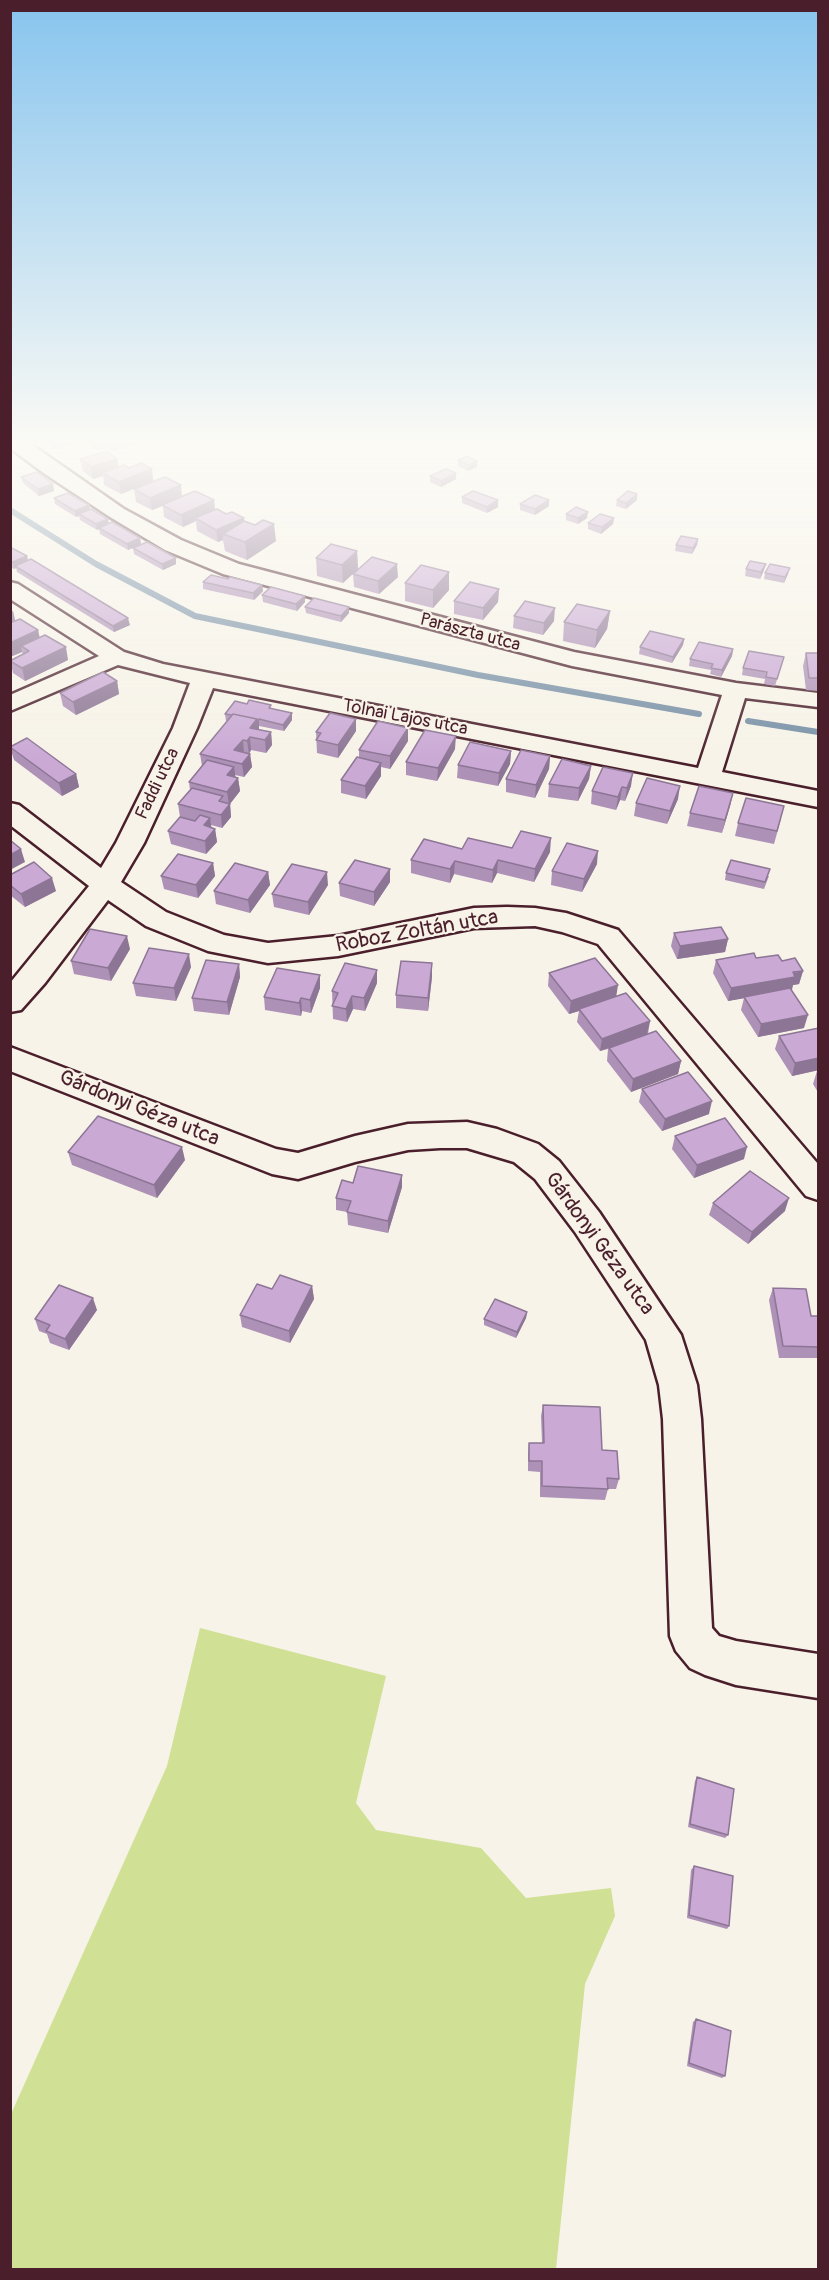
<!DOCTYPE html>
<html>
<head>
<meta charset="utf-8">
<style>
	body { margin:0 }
	#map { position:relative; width:829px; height:2280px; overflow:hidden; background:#f7f3e8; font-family:Pangolin,sans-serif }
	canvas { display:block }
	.frame { position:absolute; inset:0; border:12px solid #4a1f2b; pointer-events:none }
</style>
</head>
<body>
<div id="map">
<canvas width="829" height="2280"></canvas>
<div class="frame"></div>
</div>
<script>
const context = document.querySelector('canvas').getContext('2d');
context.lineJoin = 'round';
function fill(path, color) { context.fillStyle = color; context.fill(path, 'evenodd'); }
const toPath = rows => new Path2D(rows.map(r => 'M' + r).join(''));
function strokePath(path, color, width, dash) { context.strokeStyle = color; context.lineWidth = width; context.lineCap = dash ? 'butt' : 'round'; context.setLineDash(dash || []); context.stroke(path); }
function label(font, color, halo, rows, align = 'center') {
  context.font = font + ' Pangolin,sans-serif'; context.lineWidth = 4.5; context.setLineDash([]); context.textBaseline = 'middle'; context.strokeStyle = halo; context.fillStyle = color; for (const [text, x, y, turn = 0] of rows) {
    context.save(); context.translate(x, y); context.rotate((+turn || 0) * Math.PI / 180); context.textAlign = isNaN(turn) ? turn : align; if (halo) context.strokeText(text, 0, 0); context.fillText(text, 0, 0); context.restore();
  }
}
fill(toPath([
	[200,1628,386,1676,356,1803,376,1830,481,1848,526,1898,611,1888,615,1916,585,1984,556,2269,11,2269,11,2114,167,1766]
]), '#d0e195');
strokePath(toPath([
	[10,510,96,564,195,616,478,675,699,714],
	[748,721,818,732]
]), '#7890a6', 6);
const minor = toPath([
	[10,442,28,442,124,509,181,540,239,564,574,652,736,683,818,693,818,707,745,698,722,772,818,791,818,807,213,688,197,728,144,843,121,882,166,912,224,935,268,943,338,936,474,908,507,907,535,908,566,913,618,930,818,1164,818,1200,806,1196,598,944,562,932,535,926,474,928,338,956,268,963,208,951,146,926,108,900,45,983,21,1010,10,1012,10,983,89,886,10,825,10,803,19,805,101,868,116,843,173,728,190,683,118,665,10,711,10,695,99,656,10,599,10,582,18,584,124,652,163,664,698,768,722,695,572,666,223,574,165,550,110,517,45,474,10,448,10,442],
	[10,1047,276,1149,298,1153,355,1136,408,1124,467,1122,497,1129,538,1144,559,1161,599,1212,681,1335,697,1385,701,1419,712,1628,719,1636,736,1641,818,1654,818,1698,736,1685,705,1675,690,1668,676,1651,670,1636,663,1419,659,1385,646,1340,575,1232,535,1179,514,1162,467,1148,440,1148,408,1150,355,1162,298,1179,272,1174,10,1071,10,1047]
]);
strokePath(minor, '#4a1f2b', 5);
fill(minor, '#f7f3e8');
fill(toPath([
	[49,442,71,442,71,444,56,449,49,445],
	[86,442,135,442,135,444,113,451,107,447,96,450],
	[80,459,119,467,152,469,153,481,121,494,104,485,103,476,93,479,83,471],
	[458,460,477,467,468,471,458,466],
	[456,473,456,479,441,487,430,482,430,476],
	[21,477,53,484,54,491,39,496,23,483],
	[134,489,214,500,215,510,244,518,244,521,276,541,247,560,225,551,223,540,218,542,197,531,196,521,183,527,164,517,163,506,152,510,136,502],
	[462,497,498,500,498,507,487,513,462,503],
	[54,498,89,505,90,510,108,519,109,524,140,538,141,544,128,550,100,534,99,529,97,530,80,520,79,516,76,517,55,504],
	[617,500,637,500,626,509,616,506],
	[520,504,549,506,535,515,520,510],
	[566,514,587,518,578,524,566,520],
	[614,518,613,524,601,534,588,529,588,523],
	[698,539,697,545,692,554,675,551,676,545],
	[10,547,27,556,28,560,130,625,114,632,17,572,16,568,14,569,10,567],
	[133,548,176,558,176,564,163,570,134,554],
	[357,551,358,569,343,583,317,576,316,558],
	[746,569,764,570,760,579,745,576],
	[765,573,788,574,784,583,764,579],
	[353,574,398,577,379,594,354,587],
	[228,579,262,585,263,591,254,600,203,589,203,582],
	[405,583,449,590,433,608,405,601],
	[499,589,498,602,483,620,454,614,454,601],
	[262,595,305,596,305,602,297,611,263,602],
	[305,607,349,613,341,622,306,613],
	[10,610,13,611,15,621,38,630,39,638,68,660,25,681,13,673,10,660,23,654,22,652,10,657],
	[610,611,607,629,595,648,563,641,564,622],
	[514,616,554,621,543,635,513,628],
	[684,639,683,645,672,663,639,654,640,647],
	[733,649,732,656,721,677,710,674,711,670,689,666,690,659],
	[806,653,819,653,819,691,806,690,803,666],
	[782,663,775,686,764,684,765,679,742,675,743,668],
	[117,681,119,694,76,715,63,706,60,693],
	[272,709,292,720,284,731,259,726,258,727,258,729,271,732,272,745,266,753,251,750,249,754,250,754,252,767,244,777,235,775,235,777,238,778,240,791,230,804,231,817,222,828,211,825,211,828,215,829,217,842,206,854,171,844,168,831,180,817,178,804,190,790,189,782,202,766,200,754,227,721,226,721,225,714],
	[356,719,356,731,338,758,317,753,316,732],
	[408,728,408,741,390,769,381,767,381,776,366,799,341,793,341,780,359,758,359,750],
	[10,747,76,774,79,787,62,796,14,760],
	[455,749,437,781,406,775,406,762],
	[511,751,510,764,498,786,457,778,458,765],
	[550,756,549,769,535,798,506,792,506,779],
	[591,766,589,779,578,801,548,797,549,784],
	[631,786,625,801,620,800,616,810,591,804,592,791],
	[733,793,730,806,722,833,687,826,690,813],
	[678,799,667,824,634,816,636,803],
	[781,819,774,844,735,836,738,823],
	[512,848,550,852,534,882,497,873,492,883,454,874,450,883,411,873,411,860,462,849],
	[213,863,215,876,198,898,164,889,161,876],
	[597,864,582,892,551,885,552,871],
	[390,869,390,882,374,906,340,896,339,883],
	[268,872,270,885,250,913,216,904,214,891],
	[726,873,769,876,764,889,725,880],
	[10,875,56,891,25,907,10,895],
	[328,885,309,915,274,907,272,894],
	[674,933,728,939,725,952,677,959,671,946],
	[130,949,111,981,74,974,71,961],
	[756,958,782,961,803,971,799,984,793,985,791,990,804,1028,758,1037,741,1010,744,998,728,1001,713,973,716,960],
	[432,963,432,977,428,1011,396,1008,396,995],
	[239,964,240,977,229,1015,194,1011,192,998],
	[191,967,176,1001,136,996,133,983],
	[549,973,616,996,650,1021,648,1034,681,1061,678,1074,631,1092,607,1061,608,1049,600,1051,577,1022,579,1011,569,1014,548,986],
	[320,975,320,988,311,1013,302,1011,301,1016,265,1010,264,997],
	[377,983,365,1011,353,1009,347,1022,333,1019,332,991],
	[819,1028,819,1070,792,1076,775,1049,779,1036],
	[817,1071,819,1071,819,1094,813,1084],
	[642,1089,709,1114,662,1131,639,1102],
	[675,1136,744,1159,694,1178,672,1149],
	[68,1152,185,1160,157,1198,72,1165],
	[353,1183,402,1187,388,1233,348,1225,347,1212,336,1210,336,1198],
	[713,1203,785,1211,748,1244,709,1215],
	[312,1286,314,1299,290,1343,242,1327,240,1315,272,1289],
	[773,1288,811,1316,819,1316,819,1358,779,1358,769,1300],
	[97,1310,69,1350,50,1343,47,1334,39,1331,35,1319],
	[527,1312,526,1318,516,1338,484,1325,484,1319],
	[543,1405,602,1450,619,1479,616,1489,608,1489,605,1500,540,1497,540,1472,528,1471,528,1454,529,1443,542,1443,541,1416],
	[697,1777,728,1835,725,1838,688,1827,695,1781],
	[694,1866,729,1926,727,1929,687,1918,691,1870],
	[696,2019,725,2076,722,2078,687,2066,693,2022]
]), '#ae91b7');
fill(toPath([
	[56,442,71,442,71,444,56,449,55,443],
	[94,442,106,442,107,447,96,450],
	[112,442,135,442,135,444,113,451],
	[117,459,119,471,102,473,103,476,93,479,91,467],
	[477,461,477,467,468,471,469,465],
	[152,469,153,481,121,494,119,482],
	[456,473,456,479,441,487,441,481],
	[53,484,54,491,39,496,38,489],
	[181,485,182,497,152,510,150,498],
	[637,494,637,500,626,509,626,503],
	[214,500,215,512,195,518,196,521,183,527,181,515],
	[498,500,498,507,487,513,487,507],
	[549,500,549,506,535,515,535,509],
	[89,505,90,512,79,514,79,516,76,517,75,511],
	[588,512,587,518,578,524,578,518],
	[244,518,245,530,223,534,223,540,218,542,216,530],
	[614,518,613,524,601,534,602,527],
	[108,519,109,525,97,530,96,524],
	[274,524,276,541,247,560,245,542],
	[140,538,141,544,128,550,127,544],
	[698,539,697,545,692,554,693,548],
	[357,551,358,569,343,583,342,565],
	[27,556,28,563,15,566,16,568,14,569,13,562],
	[176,558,176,564,163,570,162,564],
	[397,564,398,577,379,594,378,581],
	[766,564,764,570,760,579,761,572],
	[790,568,788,574,784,583,785,577],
	[449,572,449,590,433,608,433,590],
	[262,585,263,591,254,600,253,593],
	[499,589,498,602,483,620,483,608],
	[305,596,305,602,297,611,296,604],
	[349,607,349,613,341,622,341,616],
	[555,608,554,621,543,635,544,623],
	[13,611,16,624,10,626,10,612],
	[610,611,607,629,595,648,597,630],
	[128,618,130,625,114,632,113,626],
	[38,630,41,643,21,646,22,652,10,657,10,643],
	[684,639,683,645,672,663,673,657],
	[66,647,68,660,25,681,22,668],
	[733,649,732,656,721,677,722,670],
	[117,681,119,694,76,715,73,702],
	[292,713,292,720,284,731,283,725],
	[257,719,259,719,259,732,250,728],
	[356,719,356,731,338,758,338,745],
	[408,728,408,741,390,769,390,756],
	[271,732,272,745,266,753,265,740],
	[456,736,455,749,437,781,438,768],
	[250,737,251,750,249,754,247,741],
	[243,740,244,753,236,763,234,750],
	[511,751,510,764,498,786,499,773],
	[250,754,252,767,244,777,242,764],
	[550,756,549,769,535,798,536,785],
	[381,763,381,776,366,799,365,786],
	[591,766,589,779,578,801,579,788],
	[234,767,236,780,227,775],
	[633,773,631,786,625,801,627,788],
	[76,774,79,787,62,796,59,783],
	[238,778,240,791,229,805,227,792],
	[680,786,678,799,667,824,670,811],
	[622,787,620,800,616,810,618,797],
	[733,793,730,806,722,833,725,820],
	[230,804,231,817,222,828,221,815],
	[210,818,212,831,204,825],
	[215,829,217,842,206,854,205,841],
	[551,838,550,852,534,882,535,869],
	[21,849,25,862,10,870,10,855],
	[598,851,597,864,582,892,584,879],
	[498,860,497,873,492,883,493,870],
	[455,861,454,874,450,883,450,869],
	[213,863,215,876,198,898,196,885],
	[390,869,390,882,374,906,374,892],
	[268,872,270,885,250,913,248,900],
	[327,872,328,885,309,915,308,902],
	[52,878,56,891,25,907,21,894],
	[127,936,130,949,111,981,108,968],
	[728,939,725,952,677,959,680,946],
	[189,954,191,967,176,1001,174,988],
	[432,963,432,977,428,1011,428,998],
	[239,964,240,977,229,1015,227,1002],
	[377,970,377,983,365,1011,364,998],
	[803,971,799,984,793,985,792,990,728,1001,731,988],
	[320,975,320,988,311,1013,310,1000],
	[618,985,616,998,579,1009,579,1011,569,1014,571,1001],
	[352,996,353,1009,347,1022,346,1009],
	[301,998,302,1011,301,1016,299,1003],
	[808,1015,804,1028,758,1037,761,1024],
	[650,1021,647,1034,600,1051,602,1039],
	[819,1058,819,1070,792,1076,795,1063],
	[681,1061,678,1074,631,1092,633,1079],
	[712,1101,709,1114,662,1131,665,1119],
	[182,1147,185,1160,157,1198,154,1185],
	[747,1147,744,1159,694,1178,697,1165],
	[402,1175,402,1187,388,1233,388,1221],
	[789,1198,785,1211,748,1244,752,1232],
	[312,1286,314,1299,290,1343,289,1331],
	[93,1298,97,1310,69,1350,65,1339],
	[527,1312,526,1318,516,1338,517,1332]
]), '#8d7695');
const building = toPath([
	[107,451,117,459,91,467,80,459,107,451],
	[467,456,477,461,469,465,458,460,467,456],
	[141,463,152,469,119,482,102,473,124,465,129,468,141,463],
	[446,469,456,473,441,481,430,476,446,469],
	[37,472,53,484,38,489,21,477,37,472],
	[165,477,181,485,150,498,134,489,165,477],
	[195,491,214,500,181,515,162,505,195,491],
	[473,491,498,500,487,507,462,497,473,491],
	[628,491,637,494,626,503,617,500,628,491],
	[68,493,89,505,75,511,54,498,68,493],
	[535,495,549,500,535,509,520,504,535,495],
	[576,507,588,512,578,518,566,514,576,507],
	[91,509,108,519,96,524,79,514,91,509],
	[217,509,226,514,232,512,244,518,216,530,195,518,217,509],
	[600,514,614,518,602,527,588,523,600,514],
	[263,520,274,524,245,542,223,534,244,521,255,525,263,520],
	[112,522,140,538,127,544,99,528,112,522],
	[681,536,698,539,693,548,676,545,681,536],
	[147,542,176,558,162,564,133,548,147,542],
	[331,544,357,551,342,565,316,558,331,544],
	[10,547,27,556,13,562,10,561,10,547],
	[372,557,397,564,378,581,353,574,372,557],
	[31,559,128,618,113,626,15,566,31,559],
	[750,561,766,564,761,572,746,569,750,561],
	[770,564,790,568,785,577,765,573,770,564],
	[421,565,449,572,433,590,405,583,421,565],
	[211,575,228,579,230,577,262,585,253,593,203,582,211,575],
	[470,582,499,589,483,608,454,601,470,582],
	[271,587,305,596,296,604,262,595,271,587],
	[314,598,349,607,341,616,305,607,314,598],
	[525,601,555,608,544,623,514,616,525,601],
	[577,604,610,611,597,630,564,622,577,604],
	[20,619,38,630,10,643,10,623,20,619],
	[650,631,684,639,673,657,640,647,650,631],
	[45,635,66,647,22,668,10,661,29,651,21,646,45,635],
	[699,642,733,649,722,670,711,668,713,664,690,659,699,642],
	[749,651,784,657,777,679,766,677,767,672,743,668,749,651],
	[806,653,819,653,819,678,809,678,806,653],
	[103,672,117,681,73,702,60,693,103,672],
	[249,700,271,705,269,708,292,713,283,725,259,719,258,721,257,719,233,714,232,715,225,714,235,701,247,704,249,700],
	[330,713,356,719,338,745,316,740,321,733,316,732,330,713],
	[233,714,257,719,250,728,271,732,265,740,250,737,247,741,243,740,234,750,250,754,242,764,200,754,233,714],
	[378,721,408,728,390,756,359,750,378,721],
	[425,730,456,736,438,768,406,762,425,730],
	[27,738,76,774,59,783,10,747,27,738],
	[470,742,511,751,499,773,458,765,470,742],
	[521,750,550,756,536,785,506,779,521,750],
	[357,757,381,763,365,786,341,780,357,757],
	[562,759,591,766,579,788,549,784,562,759],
	[207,760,234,767,227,775,238,778,227,792,189,782,207,760],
	[603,767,633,773,627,788,622,787,618,797,592,791,603,767],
	[647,778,680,786,670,811,636,803,647,778],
	[699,786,733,793,725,820,690,813,699,786],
	[192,788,223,796,219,801,230,804,221,815,178,804,192,788],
	[746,798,784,806,777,831,738,823,746,798],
	[200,815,210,818,204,825,215,829,205,841,168,831,180,817,195,821,200,815],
	[521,831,551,838,535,869,498,860,493,870,455,861,450,869,411,860,424,839,462,849,468,838,512,848,521,831],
	[10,840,21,849,10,855,10,840],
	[567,843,598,851,584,879,552,871,567,843],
	[178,854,213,863,196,885,161,876,178,854],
	[355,860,390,869,374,892,339,883,355,860],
	[731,860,770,869,765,882,726,873,731,860],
	[34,862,52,878,21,894,10,885,10,875,34,862],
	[235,863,268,872,248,900,214,891,235,863],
	[292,864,327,872,308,902,272,894,292,864],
	[721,927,728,939,680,946,674,933,721,927],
	[90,929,127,936,108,968,71,961,90,929],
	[149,948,189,954,174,988,133,983,149,948],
	[754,953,756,958,778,955,782,961,795,958,803,971,793,972,795,977,731,988,716,960,754,953],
	[595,958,618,985,571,1001,549,973,595,958],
	[206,960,239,964,227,1002,192,998,206,960],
	[401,961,432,963,428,998,396,995,401,961],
	[345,963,377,970,364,998,352,996,346,1009,332,1006,338,993,332,991,345,963],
	[277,968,320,975,310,1000,301,998,299,1003,264,997,277,968],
	[790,988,808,1015,761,1024,744,997,790,988],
	[626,993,650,1021,602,1039,579,1009,626,993],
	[819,1028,819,1058,795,1063,779,1036,819,1028],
	[656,1031,681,1061,633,1079,609,1048,656,1031],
	[688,1072,712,1101,665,1119,642,1089,688,1072],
	[98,1116,182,1147,154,1185,68,1152,98,1116],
	[725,1118,747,1147,697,1165,675,1136,725,1118],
	[358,1166,402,1175,388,1221,347,1212,351,1201,336,1198,342,1180,353,1183,358,1166],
	[750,1171,789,1198,752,1232,713,1203,750,1171],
	[280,1275,312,1286,289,1331,240,1315,257,1284,272,1289,280,1275],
	[59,1285,93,1298,65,1339,46,1331,50,1325,35,1319,59,1285],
	[773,1288,806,1289,811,1316,819,1316,819,1347,783,1346,773,1288],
	[495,1299,527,1312,517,1332,484,1319,495,1299],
	[543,1405,600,1407,602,1450,617,1451,619,1479,607,1478,608,1489,542,1486,542,1461,529,1461,529,1443,544,1443,543,1405],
	[697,1777,734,1789,728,1835,690,1824,697,1777],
	[694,1866,733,1876,729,1926,689,1915,694,1866],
	[696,2019,731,2031,725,2076,689,2063,696,2019]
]);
fill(building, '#caa9d5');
strokePath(building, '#8d7695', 1.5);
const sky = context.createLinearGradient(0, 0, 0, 762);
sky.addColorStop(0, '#87c4ee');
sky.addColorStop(0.58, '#fbfaf5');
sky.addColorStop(1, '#fbfaf500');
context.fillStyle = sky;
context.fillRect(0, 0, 829, 762);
label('18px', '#4a1f2b', '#f7f3e8', [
	["Parászta utca",470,633,15],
	["Tolnai Lajos utca",405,718,11],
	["Faddi utca",158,784,-64]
]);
label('21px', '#4a1f2b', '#f7f3e8', [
	["Roboz Zoltán utca",417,932,-10],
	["Gárdonyi Géza utca",139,1109,22],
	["Gárdonyi Géza utca",599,1244,54]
]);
</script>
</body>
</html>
